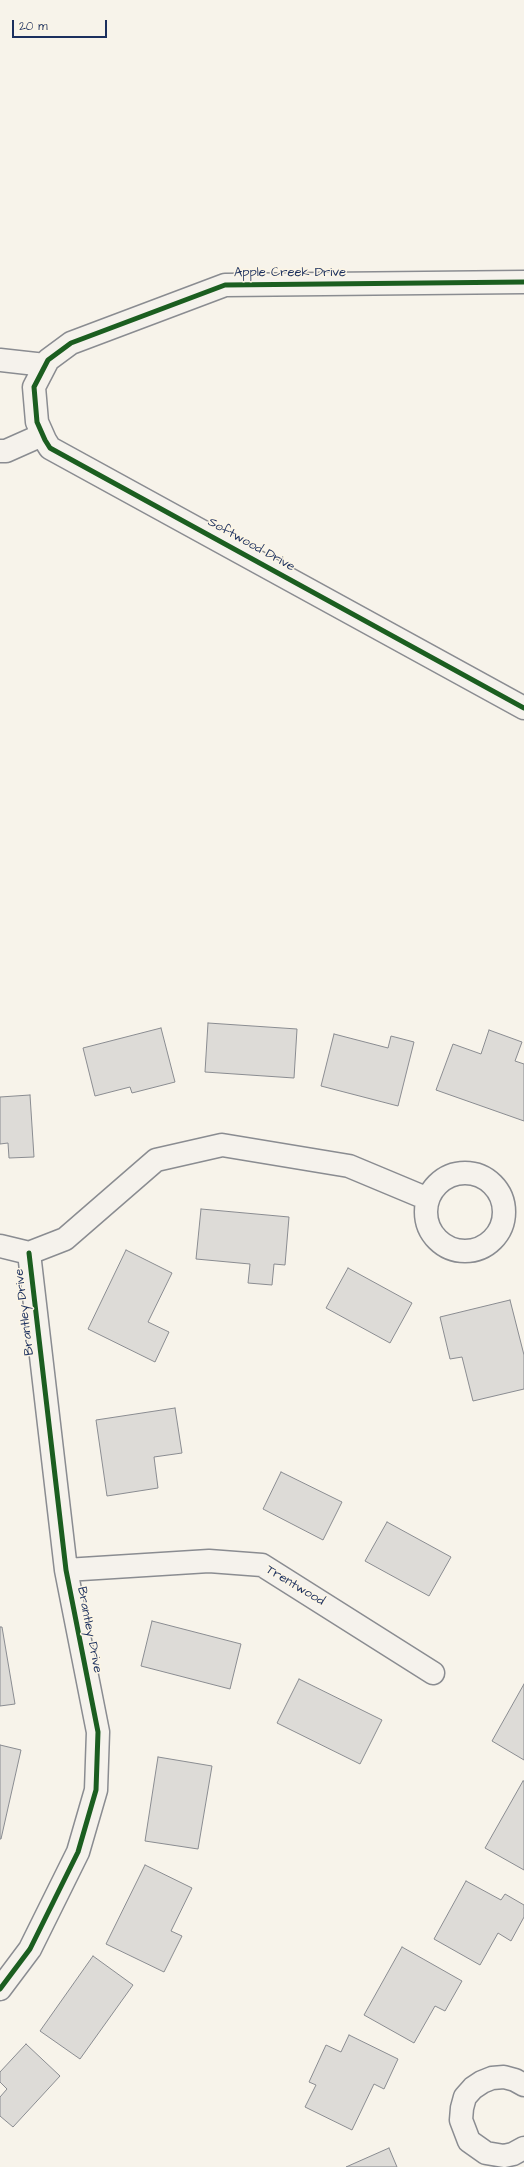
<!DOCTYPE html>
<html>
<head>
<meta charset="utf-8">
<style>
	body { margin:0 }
	#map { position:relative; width:524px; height:2167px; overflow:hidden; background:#f7f3ea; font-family:"Architects Daughter",sans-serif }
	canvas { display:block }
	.scale { position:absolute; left:12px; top:20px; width:95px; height:18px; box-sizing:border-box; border:2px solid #1b2f5e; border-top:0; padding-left:5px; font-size:12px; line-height:14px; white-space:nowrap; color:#1b2f5e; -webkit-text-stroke:3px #fcf5e5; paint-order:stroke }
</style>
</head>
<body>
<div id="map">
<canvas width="524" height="2167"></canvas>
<div class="scale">20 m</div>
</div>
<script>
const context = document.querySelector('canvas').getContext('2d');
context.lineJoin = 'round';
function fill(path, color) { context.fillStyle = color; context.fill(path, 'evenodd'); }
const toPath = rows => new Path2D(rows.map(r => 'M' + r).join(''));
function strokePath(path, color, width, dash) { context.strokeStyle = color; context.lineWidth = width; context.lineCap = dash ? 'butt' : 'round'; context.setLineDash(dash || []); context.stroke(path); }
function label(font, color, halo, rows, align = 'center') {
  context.font = font + ' "Architects Daughter",sans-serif'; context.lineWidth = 3; context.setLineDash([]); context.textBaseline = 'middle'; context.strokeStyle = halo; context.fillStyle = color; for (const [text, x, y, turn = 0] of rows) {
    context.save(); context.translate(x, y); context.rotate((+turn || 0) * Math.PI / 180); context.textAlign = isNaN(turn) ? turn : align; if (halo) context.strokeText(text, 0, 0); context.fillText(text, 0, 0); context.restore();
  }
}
const building = toPath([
	[208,1023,297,1029,294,1078,205,1072,208,1023],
	[161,1028,175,1082,132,1093,130,1087,95,1096,83,1048,161,1028],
	[489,1030,522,1042,515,1061,524,1064,524,1121,436,1090,453,1044,481,1054,489,1030],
	[334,1034,388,1048,391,1036,414,1042,398,1106,321,1086,334,1034],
	[30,1095,34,1157,9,1158,8,1143,0,1144,0,1097,30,1095],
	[201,1209,289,1217,285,1265,274,1264,272,1285,248,1283,250,1264,196,1259,201,1209],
	[126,1250,172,1273,148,1322,169,1332,155,1362,88,1329,126,1250],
	[348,1268,412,1303,390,1343,326,1308,348,1268],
	[510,1300,524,1355,524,1389,473,1401,462,1357,450,1359,440,1317,510,1300],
	[175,1408,182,1453,154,1457,158,1488,107,1496,96,1420,175,1408],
	[281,1472,342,1502,323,1540,263,1509,281,1472],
	[387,1522,451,1557,429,1596,365,1561,387,1522],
	[152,1621,241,1644,230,1689,141,1666,152,1621],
	[0,1627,2,1627,15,1704,0,1706,0,1627],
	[299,1679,382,1720,360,1764,277,1723,299,1679],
	[524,1684,524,1760,492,1741,524,1684],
	[0,1745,21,1750,1,1839,0,1839,0,1745],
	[158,1757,212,1766,198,1849,145,1841,158,1757],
	[523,1781,524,1781,524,1870,485,1848,523,1781],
	[145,1865,192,1888,171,1931,182,1936,164,1972,106,1944,145,1865],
	[466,1881,501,1900,505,1894,524,1905,524,1917,511,1941,498,1933,480,1965,434,1939,466,1881],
	[402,1947,462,1981,445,2011,435,2006,414,2043,364,2015,402,1947],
	[93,1956,133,1985,80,2059,40,2031,93,1956],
	[349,2035,398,2059,384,2089,374,2084,352,2130,305,2107,316,2085,309,2082,326,2045,341,2052,349,2035],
	[26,2044,60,2076,13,2127,0,2116,0,2097,7,2089,0,2082,0,2072,26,2044],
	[389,2148,397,2167,346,2167,389,2148]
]);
fill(building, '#dddbd7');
strokePath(building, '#8a8c91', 1);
const minor = toPath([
	[524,282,225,285,71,343,48,360,34,387,37,422,45,440,50,448,524,708],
	[0,360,45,365],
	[0,451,6,451,42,435],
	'426 1212a39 39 0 1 1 78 0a39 39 0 1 1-78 0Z',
	[0,1246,29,1253],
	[29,1253,65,1239,156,1160,222,1145,349,1166,428,1199],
	[66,1570,209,1561,262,1565,433,1673],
	[0,1989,30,1949,78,1852,96,1790,98,1732,66,1570,29,1253],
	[524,2085,515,2080,504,2077,492,2078,482,2082,473,2088,465,2097,462,2108,461,2120,469,2141,486,2153,504,2156,513,2154,524,2148]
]);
strokePath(minor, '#8a8c91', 25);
strokePath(minor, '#f5f2ec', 22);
strokePath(toPath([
	[524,282,225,285,71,343,48,360,34,387,37,422,45,440,50,448,524,708],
	[0,1989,30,1949,78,1852,96,1790,98,1732,66,1570,29,1253]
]), '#1b5e20', 5);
label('13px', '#1b2f5e', '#fcf5e5', [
	["Apple Creek Drive",290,273],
	["Softwood Drive",251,545,29],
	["Brantley Drive",25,1312,-97],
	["Trentwood",295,1586,31],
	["Brantley Drive",89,1630,79]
]);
</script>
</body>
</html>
